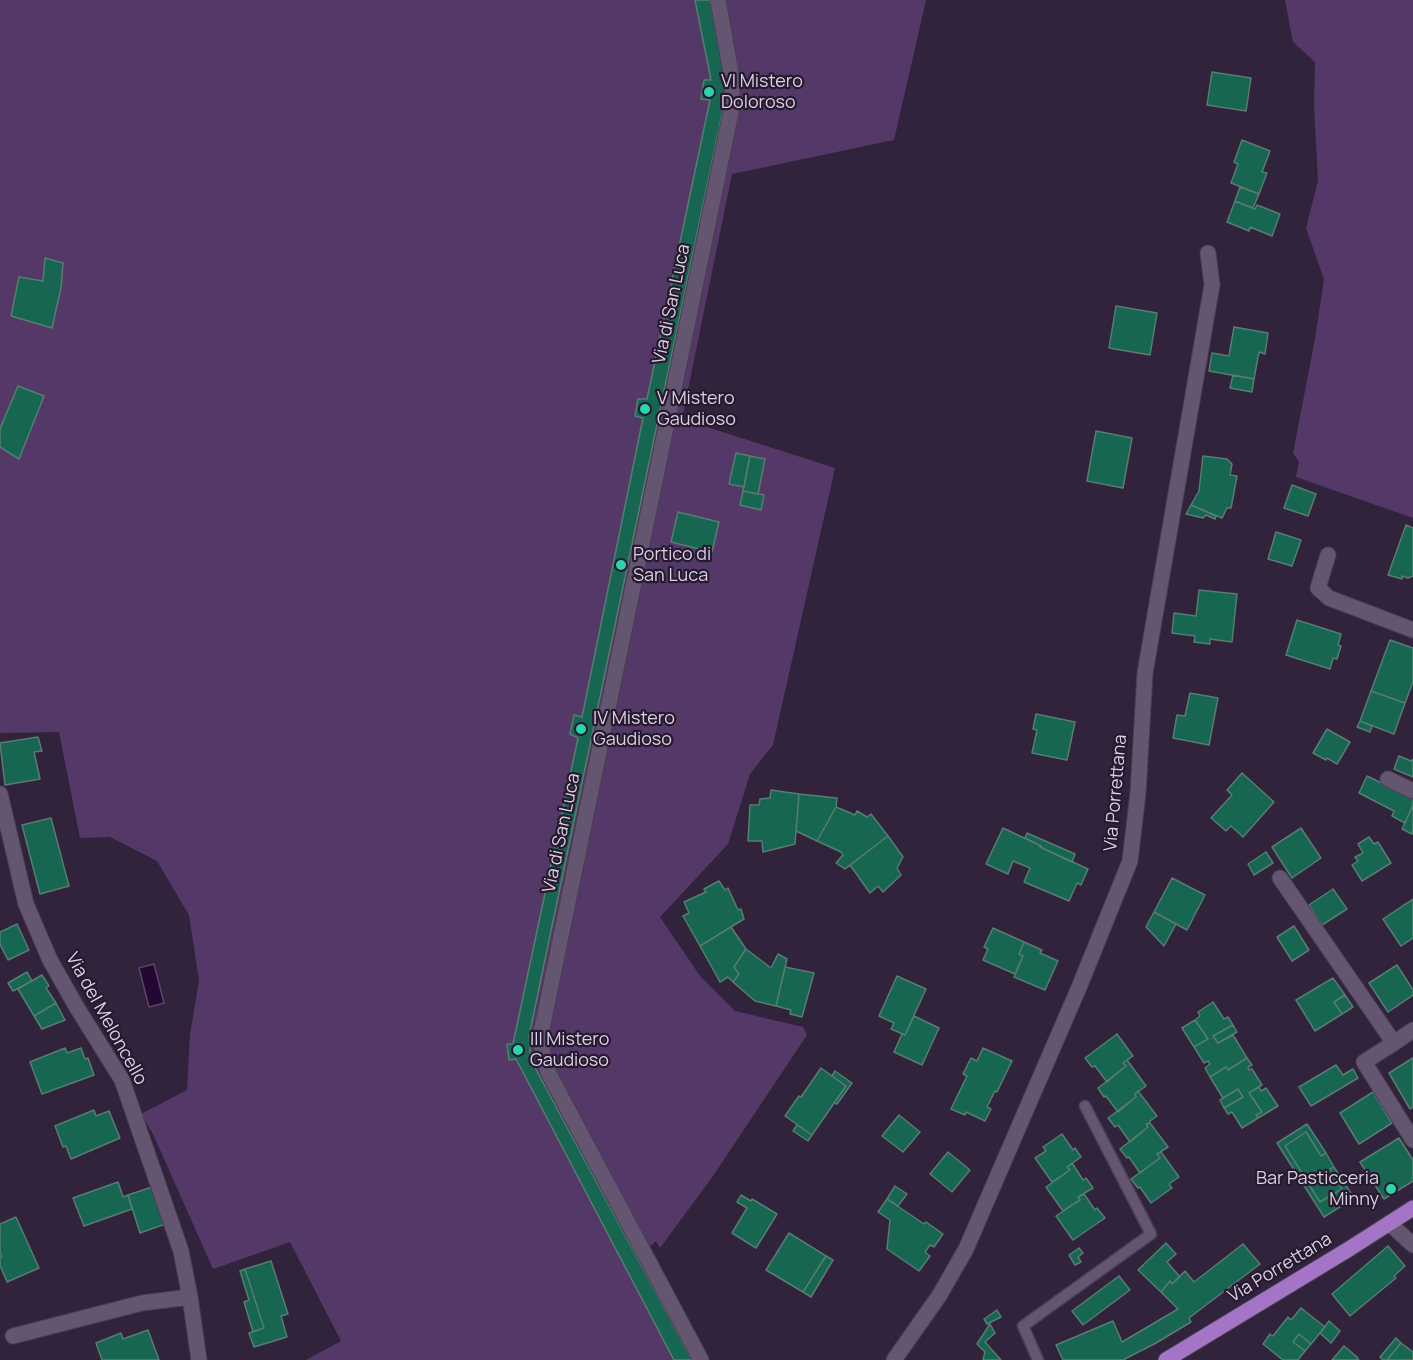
<!DOCTYPE html>
<html>
<head>
<meta charset="utf-8">
<style>
	body { margin:0 }
	canvas { display:block; background:#30233b }
</style>
</head>
<body>
<canvas width="1413" height="1360"></canvas>
<script>
const context = document.querySelector('canvas').getContext('2d');
context.lineJoin = 'round';
function fill(path, color) { context.fillStyle = color; context.fill(path, 'evenodd'); }
const toPath = rows => new Path2D(rows.map(r => 'M' + r).join(''));
function strokePath(path, color, width, dash) { context.strokeStyle = color; context.lineWidth = width; context.lineCap = dash ? 'butt' : 'round'; context.setLineDash(dash || []); context.stroke(path); }
function label(font, color, halo, rows, align = 'center') {
  context.font = font + ' Manrope,sans-serif'; context.lineWidth = 4.5; context.setLineDash([]); context.textBaseline = 'middle'; context.strokeStyle = halo; context.fillStyle = color; for (const [text, x, y, turn = 0] of rows) {
    context.save(); context.translate(x, y); context.rotate((+turn || 0) * Math.PI / 180); context.textAlign = isNaN(turn) ? turn : align; if (halo) context.strokeText(text, 0, 0); context.fillText(text, 0, 0); context.restore();
  }
}
fill(toPath([
	[0,0,926,0,894,140,732,174,682,419,835,468,773,745,750,774,728,844,660,917,700,976,735,1011,803,1027,807,1035,713,1176,660,1248,656,1241,626,1268,674,1360,306,1360,341,1341,290,1242,213,1269,153,1134,141,1114,187,1090,190,1035,199,981,189,915,157,861,110,837,80,838,59,732,0,733],
	[1285,0,1413,0,1413,518,1296,477,1299,462,1293,453,1315,339,1324,279,1306,228,1318,181,1314,105,1315,62,1293,42]
]), '#543968');
const water = toPath([
	[154,964,164,1003,149,1007,139,968,154,964]
]);
fill(water, '#230833');
strokePath(water, '#5a4467', 1.5);
const building = toPath([
	[695,0,710,0,725,79,725,100,529,1036,531,1060,692,1360,674,1360,516,1059,509,1060,507,1044,513,1044,578,738,570,734,574,715,582,717,643,418,635,416,638,399,647,399,710,100,701,99,704,80,711,80,695,0],
	[1212,72,1251,78,1246,111,1207,105,1212,72],
	[1242,140,1270,151,1262,172,1267,173,1259,194,1231,183,1238,164,1234,162,1242,140],
	[1240,187,1259,194,1253,208,1235,201,1240,187],
	[1235,201,1255,209,1257,205,1280,214,1272,236,1250,227,1249,231,1227,222,1235,201],
	[45,258,63,263,61,288,52,328,11,316,19,277,43,281,45,258],
	[1116,306,1157,313,1150,355,1109,348,1116,306],
	[1234,327,1268,333,1265,354,1259,352,1254,379,1209,371,1212,353,1229,356,1234,327],
	[1233,375,1254,379,1252,392,1230,388,1233,375],
	[18,386,44,396,19,459,0,447,0,429,18,386],
	[1096,431,1132,438,1123,488,1087,481,1096,431],
	[736,453,750,456,744,487,729,484,736,453],
	[750,456,765,459,758,494,743,491,750,456],
	[1203,456,1227,459,1232,464,1230,475,1237,476,1231,508,1227,508,1222,518,1191,505,1199,491,1203,456],
	[1292,485,1316,494,1308,516,1284,508,1292,485],
	[743,491,764,495,761,510,740,505,743,491],
	[1191,505,1216,516,1215,519,1206,515,1203,518,1186,514,1191,505],
	[678,512,719,522,712,552,671,542,678,512],
	[1406,525,1413,528,1413,576,1408,578,1402,576,1402,579,1388,575,1406,525],
	[1276,532,1301,540,1292,566,1268,559,1276,532],
	[1199,590,1237,594,1232,642,1210,639,1210,644,1194,642,1195,636,1172,633,1174,613,1196,616,1199,590],
	[1297,620,1341,634,1338,645,1341,646,1337,659,1333,658,1330,669,1286,655,1297,620],
	[1390,640,1413,648,1413,682,1405,703,1371,691,1390,640],
	[1371,691,1405,703,1394,734,1360,721,1371,691],
	[1190,693,1218,698,1209,745,1173,738,1177,715,1185,716,1190,693],
	[1036,714,1075,722,1067,760,1032,753,1037,730,1033,729,1036,714],
	[1360,721,1372,726,1370,732,1357,727,1360,721],
	[1327,729,1350,742,1337,764,1327,758,1326,760,1313,753,1327,729],
	[38,737,42,751,34,752,40,779,5,785,0,743,38,737],
	[1399,756,1411,761,1413,759,1413,777,1394,769,1399,756],
	[1242,773,1274,802,1243,837,1231,826,1226,831,1211,818,1232,795,1227,790,1242,773],
	[1367,776,1413,798,1413,805,1405,823,1392,816,1394,811,1359,793,1367,776],
	[771,790,799,794,795,844,763,852,762,841,748,841,750,805,759,805,760,799,770,798,771,790],
	[799,794,837,798,836,807,817,841,796,831,799,794],
	[1413,805,1413,831,1412,834,1402,829,1413,805],
	[836,807,855,815,857,811,867,817,871,814,888,836,845,869,836,863,843,855,841,852,817,841,836,807],
	[51,818,69,886,40,894,22,825,51,818],
	[1003,828,1041,846,1040,847,1088,869,1081,885,1077,883,1069,901,1024,882,1030,868,1013,861,1008,874,986,864,1003,828],
	[1301,828,1321,858,1292,878,1272,847,1301,828],
	[1027,833,1075,854,1072,862,1040,847,1041,846,1025,838,1027,833],
	[888,836,903,857,897,868,901,875,883,892,878,886,870,893,850,865,888,836],
	[1369,837,1374,844,1378,842,1391,863,1362,881,1352,865,1358,861,1355,857,1363,853,1358,844,1369,837],
	[1266,852,1273,863,1254,875,1248,864,1266,852],
	[1172,878,1205,895,1187,930,1154,912,1172,878],
	[719,881,725,890,728,888,738,910,741,909,744,919,700,946,683,916,689,913,684,902,706,892,704,889,719,881],
	[1333,889,1347,909,1322,925,1309,905,1333,889],
	[1413,899,1413,938,1401,946,1383,919,1413,899],
	[1154,912,1176,924,1164,946,1146,927,1154,912],
	[17,924,29,950,8,960,0,944,0,932,17,924],
	[1294,926,1309,950,1292,961,1277,937,1294,926],
	[731,927,746,949,734,967,739,974,733,982,728,977,720,982,700,946,731,927],
	[993,928,1024,942,1019,954,1023,956,1015,974,983,960,988,949,984,947,993,928],
	[1024,942,1042,950,1040,953,1058,961,1045,990,1014,977,1023,956,1019,954,1024,942],
	[746,949,771,968,778,954,787,959,776,1006,755,1001,733,982,739,974,734,967,746,949],
	[1397,965,1413,990,1413,995,1388,1012,1369,983,1397,965],
	[785,967,814,973,802,1017,790,1014,791,1010,776,1006,785,967],
	[27,972,32,981,13,991,8,983,27,972],
	[42,975,49,986,46,988,56,1003,34,1016,18,989,42,975],
	[897,976,926,989,905,1035,891,1029,894,1023,879,1016,897,976],
	[1333,978,1345,995,1334,1002,1342,1014,1315,1031,1296,1000,1333,978],
	[1345,995,1353,1007,1342,1014,1334,1002,1345,995],
	[1213,1002,1224,1019,1228,1017,1233,1025,1213,1036,1218,1043,1233,1035,1247,1058,1228,1070,1226,1067,1210,1077,1205,1068,1210,1064,1208,1061,1204,1063,1194,1047,1208,1039,1195,1020,1200,1016,1198,1012,1213,1002],
	[56,1003,65,1020,42,1029,34,1016,56,1003],
	[914,1016,939,1028,922,1065,894,1052,902,1034,905,1035,914,1016],
	[1195,1020,1208,1039,1194,1047,1182,1028,1195,1020],
	[1233,1025,1237,1032,1218,1043,1213,1036,1233,1025],
	[1117,1034,1133,1056,1123,1063,1126,1066,1107,1082,1095,1066,1092,1067,1085,1058,1117,1034],
	[65,1048,67,1053,81,1048,85,1059,88,1058,94,1075,42,1094,30,1062,65,1048],
	[983,1048,1012,1061,997,1092,995,1091,987,1107,991,1109,985,1121,966,1112,965,1115,951,1109,967,1076,963,1074,971,1058,977,1061,983,1048],
	[1247,1058,1252,1065,1248,1067,1249,1070,1252,1069,1262,1085,1249,1093,1262,1112,1256,1115,1258,1118,1242,1128,1232,1112,1228,1114,1224,1108,1243,1097,1238,1089,1223,1098,1210,1077,1226,1067,1228,1070,1247,1058],
	[1413,1058,1413,1107,1410,1109,1389,1073,1413,1058],
	[1127,1060,1146,1086,1135,1094,1136,1097,1118,1112,1106,1096,1104,1097,1098,1088,1126,1066,1123,1063,1127,1060],
	[1336,1065,1343,1075,1353,1069,1358,1078,1311,1106,1299,1087,1336,1065],
	[821,1068,846,1086,812,1135,785,1116,799,1096,801,1097,821,1068],
	[835,1071,852,1083,837,1104,834,1103,846,1086,832,1076,835,1071],
	[1259,1087,1261,1091,1266,1088,1278,1106,1258,1118,1256,1115,1262,1112,1249,1093,1259,1087],
	[1238,1089,1243,1097,1224,1108,1220,1100,1238,1089],
	[1138,1091,1157,1116,1150,1121,1150,1123,1146,1124,1148,1127,1130,1142,1118,1125,1115,1127,1108,1118,1136,1097,1135,1094,1138,1091],
	[1373,1092,1392,1123,1359,1144,1340,1113,1373,1092],
	[94,1110,96,1116,109,1111,120,1138,71,1159,66,1146,63,1147,55,1126,94,1110],
	[899,1115,920,1132,903,1152,882,1136,899,1115],
	[1150,1123,1168,1147,1157,1154,1160,1158,1140,1173,1129,1157,1127,1158,1120,1149,1148,1127,1146,1124,1150,1123],
	[1307,1124,1326,1153,1321,1156,1306,1132,1285,1146,1320,1202,1342,1189,1330,1169,1334,1167,1354,1198,1324,1217,1277,1143,1307,1124],
	[797,1125,812,1135,808,1141,793,1131,797,1125],
	[1306,1132,1321,1156,1326,1153,1334,1167,1330,1169,1342,1189,1320,1202,1285,1146,1306,1132],
	[1062,1134,1073,1150,1075,1148,1081,1157,1067,1167,1070,1170,1052,1182,1035,1158,1046,1151,1043,1147,1062,1134],
	[1399,1138,1413,1160,1413,1181,1384,1199,1360,1162,1399,1138],
	[948,1152,970,1170,952,1192,930,1174,948,1152],
	[1161,1152,1179,1177,1169,1184,1172,1188,1151,1203,1140,1187,1138,1188,1131,1179,1160,1158,1157,1154,1161,1152],
	[1072,1163,1083,1180,1086,1178,1093,1188,1078,1197,1080,1200,1063,1211,1046,1187,1070,1170,1067,1167,1072,1163],
	[118,1182,123,1197,128,1195,132,1209,84,1226,73,1198,118,1182],
	[158,1185,171,1222,140,1233,128,1195,158,1185],
	[895,1186,907,1194,898,1206,887,1199,895,1186],
	[1084,1194,1095,1210,1097,1208,1105,1218,1073,1240,1056,1216,1080,1200,1078,1197,1084,1194],
	[741,1195,751,1201,752,1199,777,1214,756,1248,732,1233,747,1208,737,1202,741,1195],
	[887,1199,924,1224,926,1222,943,1234,934,1247,930,1245,925,1252,930,1256,919,1271,887,1249,890,1220,878,1212,887,1199],
	[16,1217,39,1268,7,1282,0,1265,0,1257,2,1257,0,1252,0,1224,16,1217],
	[789,1233,826,1256,803,1292,766,1270,789,1233],
	[1166,1243,1176,1254,1167,1262,1180,1277,1172,1284,1170,1281,1161,1292,1138,1270,1166,1243],
	[1243,1244,1260,1264,1189,1318,1191,1322,1156,1343,1123,1360,1063,1360,1056,1345,1113,1321,1122,1342,1178,1309,1161,1292,1170,1281,1172,1284,1185,1271,1194,1282,1243,1244],
	[1388,1246,1405,1266,1394,1276,1396,1278,1350,1316,1332,1294,1388,1246],
	[1079,1248,1083,1253,1078,1257,1081,1262,1075,1265,1069,1255,1079,1248],
	[826,1256,833,1260,811,1297,803,1292,826,1256],
	[271,1261,288,1314,281,1316,287,1337,254,1347,249,1333,264,1328,245,1269,271,1261],
	[245,1269,264,1328,253,1332,244,1302,249,1300,240,1271,245,1269],
	[1119,1276,1130,1290,1083,1325,1072,1311,1119,1276],
	[1301,1308,1325,1327,1311,1344,1299,1334,1293,1342,1305,1351,1298,1360,1283,1360,1263,1344,1270,1334,1273,1336,1288,1317,1291,1320,1301,1308],
	[997,1310,1001,1317,987,1324,984,1319,997,1310],
	[1329,1321,1340,1331,1331,1343,1320,1333,1329,1321],
	[990,1324,995,1333,985,1342,1001,1360,983,1360,985,1352,977,1344,990,1324],
	[148,1330,159,1360,102,1360,96,1343,121,1333,123,1339,148,1330],
	[1299,1334,1311,1344,1305,1351,1293,1342,1299,1334],
	[1396,1338,1401,1343,1387,1360,1383,1360,1380,1357,1396,1338],
	[1401,1343,1413,1352,1413,1360,1387,1360,1401,1343],
	[1344,1346,1358,1358,1357,1359,1359,1360,1332,1360,1344,1346]
]);
fill(building, '#166651');
strokePath(building, '#587c70', 1.5);
const lane = toPath([
	[1038,1360,1023,1326,1151,1234,1085,1106]
]);
const street = toPath([
	[1328,555,1318,588,1329,598,1413,630],
	[1388,779,1413,791],
	[0,794,26,904,50,960,76,1006,122,1080,181,1251,190,1297],
	[1280,878,1394,1043,1364,1062,1413,1140],
	[1394,1043,1413,1030],
	[1389,1223,1413,1245],
	[13,1336,142,1303,190,1297,199,1360],
	[701,1360,548,1072,542,1051,541,1033,732,107,732,79,718,0],
	[894,1360,939,1296,966,1249,1080,985,1130,861,1138,793,1145,673,1212,285,1208,253]
]);
const primary = toPath([
	[1166,1360,1349,1249,1413,1208]
]);
strokePath(lane, '#4a3f53', 13);
strokePath(street, '#4a3f53', 17);
strokePath(primary, '#4a3f53', 17);
strokePath(lane, '#645670', 10);
strokePath(street, '#645670', 15);
strokePath(primary, '#a475c6', 15);
for (const [x, y, r, color] of [
	[709,92,6,"#2dd4ab"],
	[645,409,6,"#2dd4ab"],
	[621,565,6,"#2dd4ab"],
	[581,729,6,"#2dd4ab"],
	[518,1050,6,"#2dd4ab"],
	[1391,1189,6,"#2dd4ab"]
]) { const dot = new Path2D(); dot.arc(x, y, r, 0, 2 * Math.PI); context.fillStyle = color; context.fill(dot); strokePath(dot, '#271930', 2); }
label('18px', '#d9d0e0', '#271930', [
	["VI Mistero",721,82],
	["Doloroso",721,103],
	["V Mistero",657,399],
	["Gaudioso",657,420],
	["Portico di",633,555],
	["San Luca",633,576],
	["IV Mistero",593,719],
	["Gaudioso",593,740],
	["III Mistero",530,1040],
	["Gaudioso",530,1061],
	["Bar Pasticceria",1379,1179,"right"],
	["Minny",1379,1200,"right"]
], 'left');
label('18px', '#d9d0e0', '#271930', [
	["Via di San Luca",672,304,-78],
	["Via Porrettana",1116,793,-85],
	["Via di San Luca",562,833,-78],
	["Via del Meloncello",106,1019,61],
	["Via Porrettana",1280,1268,-31]
]);
</script>
</body>
</html>
